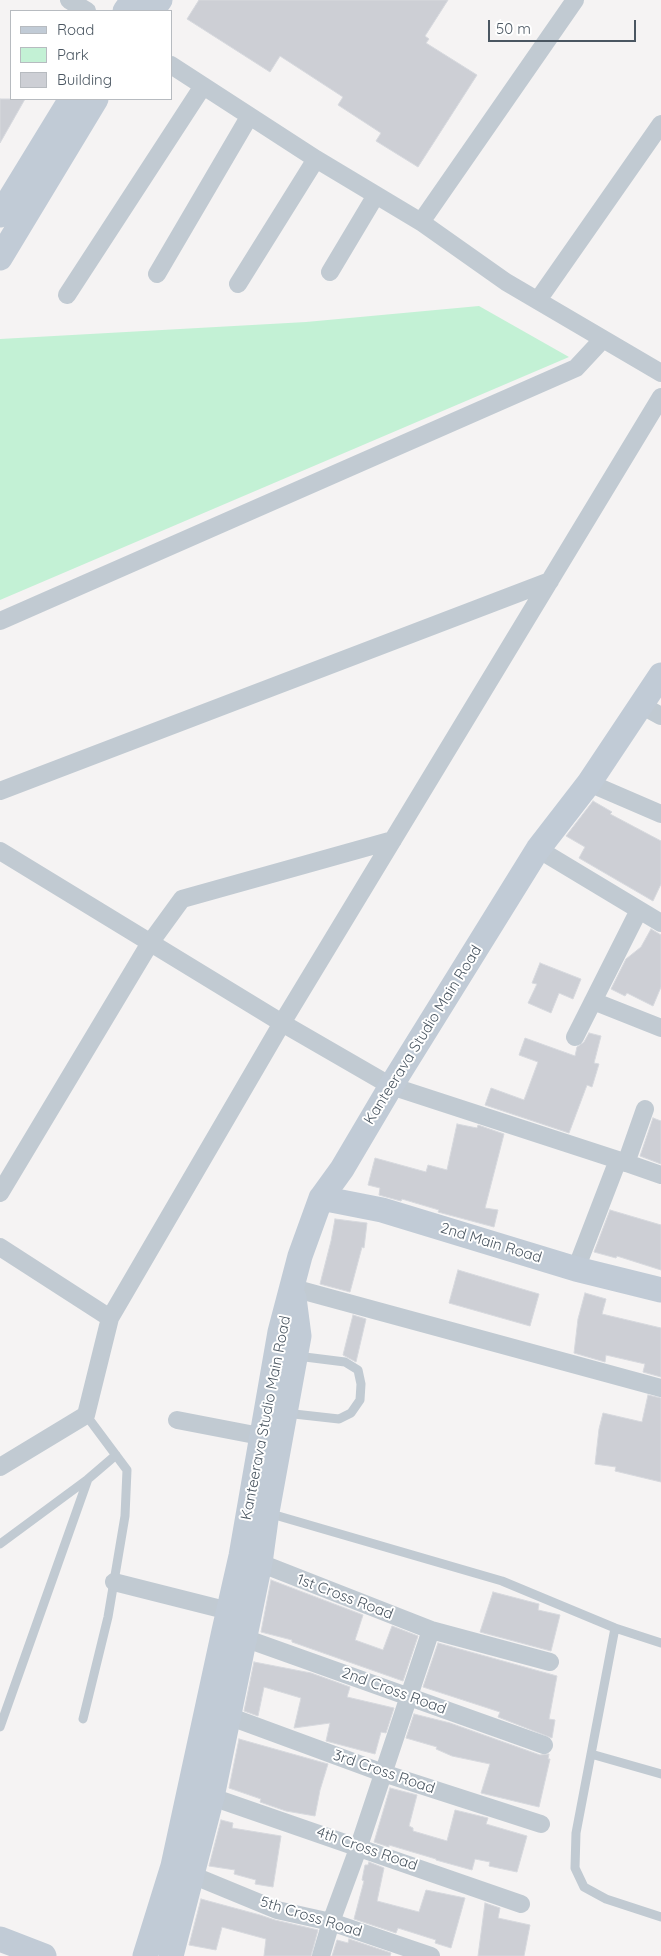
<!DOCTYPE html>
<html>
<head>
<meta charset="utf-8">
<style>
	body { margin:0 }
	#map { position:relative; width:661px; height:1956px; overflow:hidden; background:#f5f3f3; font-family:Quicksand,sans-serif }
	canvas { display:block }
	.legend { position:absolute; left:10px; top:10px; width:162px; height:90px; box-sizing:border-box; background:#fff; border:1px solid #b7bbc0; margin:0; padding:6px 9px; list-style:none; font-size:15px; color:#4a5661 }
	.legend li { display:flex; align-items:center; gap:10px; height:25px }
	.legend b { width:25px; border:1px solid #b7bbc0 }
	.scale { position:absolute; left:488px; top:20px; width:148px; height:22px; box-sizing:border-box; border:2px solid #4a5661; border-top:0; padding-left:6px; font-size:15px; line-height:18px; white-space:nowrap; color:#4a5661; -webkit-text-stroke:4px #fff; paint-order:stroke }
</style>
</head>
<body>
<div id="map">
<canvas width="661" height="1956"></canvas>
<ul class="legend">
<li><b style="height:6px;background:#c1cbd6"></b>Road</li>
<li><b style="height:14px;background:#c3f1d5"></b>Park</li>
<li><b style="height:14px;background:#cdcfd5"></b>Building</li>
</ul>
<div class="scale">50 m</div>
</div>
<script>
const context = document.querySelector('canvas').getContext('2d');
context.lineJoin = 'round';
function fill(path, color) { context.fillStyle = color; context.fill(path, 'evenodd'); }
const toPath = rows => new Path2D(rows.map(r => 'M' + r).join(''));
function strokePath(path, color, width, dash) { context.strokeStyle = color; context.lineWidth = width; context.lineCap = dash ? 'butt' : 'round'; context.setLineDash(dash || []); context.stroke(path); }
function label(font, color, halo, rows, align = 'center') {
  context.font = font + ' Quicksand,sans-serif'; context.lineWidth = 4; context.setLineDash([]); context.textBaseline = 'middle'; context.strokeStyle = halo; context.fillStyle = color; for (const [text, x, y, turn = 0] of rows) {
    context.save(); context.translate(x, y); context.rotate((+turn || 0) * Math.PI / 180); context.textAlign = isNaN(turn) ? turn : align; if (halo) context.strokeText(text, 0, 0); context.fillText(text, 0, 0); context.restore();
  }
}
fill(toPath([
	[479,306,569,357,0,600,0,339,306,322]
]), '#c3f1d5');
const building = toPath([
	[199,0,448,0,425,36,429,39,426,43,477,75,418,167,376,141,381,133,338,105,343,97,280,56,270,72,187,19,199,0],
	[0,99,25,99,0,143,0,99],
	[593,801,612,812,610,814,661,841,661,884,653,901,579,858,585,847,566,836,593,801],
	[651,929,661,935,661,987,653,1006,627,993,625,996,611,989,626,959,641,947,651,929],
	[540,963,581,979,573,999,559,993,551,1013,528,1003,537,984,532,983,540,963],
	[589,1033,601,1036,594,1063,599,1064,592,1087,587,1085,569,1133,485,1105,491,1088,524,1100,538,1062,519,1055,525,1038,575,1056,577,1047,584,1042,589,1033],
	[653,1118,661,1121,661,1164,640,1156,653,1118],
	[457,1124,477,1128,478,1125,504,1134,485,1208,498,1210,494,1227,438,1212,439,1210,402,1199,401,1201,379,1195,380,1188,368,1185,375,1158,426,1172,428,1165,447,1170,457,1124],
	[610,1210,661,1225,661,1270,617,1256,616,1258,594,1252,610,1210],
	[335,1219,367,1223,364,1248,362,1247,350,1292,320,1284,331,1241,335,1219],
	[458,1270,539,1294,530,1326,449,1303,458,1270],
	[585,1293,606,1299,602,1314,661,1328,661,1377,643,1372,645,1364,606,1355,605,1362,574,1353,578,1319,585,1293],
	[353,1315,366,1319,356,1362,343,1355,353,1315],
	[648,1395,661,1398,661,1482,615,1471,616,1467,595,1464,599,1429,603,1413,642,1422,648,1395],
	[271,1580,363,1615,355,1640,383,1650,392,1626,418,1636,403,1681,292,1642,292,1640,261,1632,271,1580],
	[493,1592,539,1604,538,1610,560,1615,551,1651,480,1632,493,1592],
	[438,1643,557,1676,549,1719,555,1720,552,1738,498,1717,500,1712,423,1687,438,1643],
	[254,1662,311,1673,350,1687,347,1697,394,1708,386,1733,381,1732,375,1754,326,1741,330,1723,294,1728,301,1698,264,1687,258,1716,244,1711,254,1662],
	[414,1714,450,1723,540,1755,549,1754,548,1759,550,1759,539,1807,481,1793,490,1764,452,1756,436,1749,437,1747,406,1738,414,1714],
	[239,1739,328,1764,320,1790,315,1816,286,1811,260,1802,261,1799,229,1788,239,1739],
	[390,1788,417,1795,409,1826,413,1828,413,1831,447,1841,455,1810,488,1818,486,1824,527,1836,517,1872,489,1866,490,1862,475,1859,472,1870,436,1860,436,1859,389,1845,389,1847,374,1842,390,1788],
	[221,1820,233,1823,232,1828,281,1836,273,1887,255,1884,256,1880,234,1874,235,1870,209,1866,221,1820],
	[369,1862,384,1868,377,1901,419,1912,426,1890,465,1898,451,1948,435,1943,436,1940,398,1928,396,1933,354,1919,364,1881,362,1880,365,1865,368,1865,369,1862],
	[201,1899,260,1915,275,1920,318,1930,311,1956,264,1956,266,1939,222,1927,216,1950,189,1945,201,1899],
	[485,1903,500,1908,498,1918,530,1925,524,1956,478,1956,485,1903],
	[349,1939,391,1953,390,1956,332,1956,337,1940,348,1943,349,1939]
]);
fill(building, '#cdcfd5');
strokePath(building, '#d7d9de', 1);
strokePath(toPath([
	[285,1413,339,1419,351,1413,360,1400,361,1384,358,1370,345,1362,297,1356],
	[88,1479,116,1455],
	[268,1513,502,1581,615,1628,661,1643],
	[0,1544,88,1479,0,1727],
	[615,1628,576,1833,575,1868,584,1887,606,1899,661,1917],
	[83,1719,108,1617,125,1516,127,1470,86,1415],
	[591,1754,661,1774]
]), '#c1cad2', 9);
strokePath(toPath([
	[69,0,87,11],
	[171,65,316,159,421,222,506,282,661,373],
	[421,222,575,0],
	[330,272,376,195],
	[157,274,249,117],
	[238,284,316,159],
	[67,295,203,86],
	[538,300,661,124],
	[0,621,576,368,603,339],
	[641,705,661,716],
	[589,783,661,814],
	[0,791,550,581],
	[538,849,661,923],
	[0,851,282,1023,391,1086,618,1160,576,1269],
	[593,1001,661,1028],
	[575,1037,639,910],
	[618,1160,661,1175],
	[626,1163,645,1109],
	[0,1193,150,943,182,899,393,840],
	[0,1247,110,1318],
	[293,1288,661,1388],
	[177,1420,260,1436],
	[0,1467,86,1415,110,1318,282,1023,661,397],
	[260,1563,431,1630],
	[114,1582,229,1611],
	[244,1638,544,1745],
	[228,1716,383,1773,541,1824],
	[212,1797,521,1904],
	[192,1875,277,1910,331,1922,431,1956],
	[321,1956,331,1922,359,1846,431,1630,550,1662]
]), '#c1cad2', 18);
strokePath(toPath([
	[125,11,133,0],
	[152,11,160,0],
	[0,215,71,99],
	[0,258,96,99],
	[321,1198,382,1210,576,1269,661,1290],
	[0,1939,44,1956],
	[145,1956,173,1866,224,1631,241,1556,280,1332,300,1256,321,1198,342,1169,391,1086,538,849,589,783,661,675],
	[171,1956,212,1797,260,1563,267,1512,299,1336,294,1298]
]), '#c1cbd6', 25);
label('15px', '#4a5661', '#fff', [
	["Kanteerava Studio Main Road",423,1035,-58],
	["2nd Main Road",491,1243,17],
	["Kanteerava Studio Main Road",266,1418,-79],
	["1st Cross Road",345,1597,21],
	["2nd Cross Road",394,1691,20],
	["3rd Cross Road",384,1772,19],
	["4th Cross Road",367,1849,19],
	["5th Cross Road",311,1917,17]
]);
</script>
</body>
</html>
